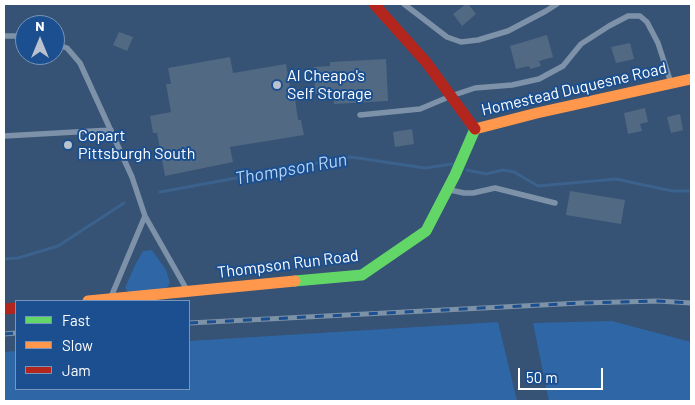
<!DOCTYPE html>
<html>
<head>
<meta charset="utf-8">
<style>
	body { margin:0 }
	#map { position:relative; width:695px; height:405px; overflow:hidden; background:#365274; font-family:Barlow,sans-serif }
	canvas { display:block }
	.frame { position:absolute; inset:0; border:5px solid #fff; pointer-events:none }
	.legend { position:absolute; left:15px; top:300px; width:175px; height:90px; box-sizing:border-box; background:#1b4f8f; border:1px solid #7695bc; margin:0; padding:6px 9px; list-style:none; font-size:15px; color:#fff }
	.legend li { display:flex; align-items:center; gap:10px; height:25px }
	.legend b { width:25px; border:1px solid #7695bc }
	.north { position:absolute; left:15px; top:15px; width:50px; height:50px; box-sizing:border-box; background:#1b4f8f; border:1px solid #7695bc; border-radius:50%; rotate:0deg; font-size:14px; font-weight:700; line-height:20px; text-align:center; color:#fff }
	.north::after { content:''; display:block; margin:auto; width:18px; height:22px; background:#b9c2ce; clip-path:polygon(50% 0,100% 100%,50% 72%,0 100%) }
	.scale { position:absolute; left:518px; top:368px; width:85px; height:22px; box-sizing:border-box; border:2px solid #fff; border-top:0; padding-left:6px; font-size:15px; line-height:18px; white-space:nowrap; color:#fff; -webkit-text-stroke:4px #1b4f8f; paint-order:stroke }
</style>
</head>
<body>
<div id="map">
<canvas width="695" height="405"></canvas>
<div class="frame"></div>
<ul class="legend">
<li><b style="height:6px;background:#63d668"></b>Fast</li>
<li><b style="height:6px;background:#ff974d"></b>Slow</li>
<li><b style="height:6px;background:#b3261e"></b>Jam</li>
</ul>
<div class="north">N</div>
<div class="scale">50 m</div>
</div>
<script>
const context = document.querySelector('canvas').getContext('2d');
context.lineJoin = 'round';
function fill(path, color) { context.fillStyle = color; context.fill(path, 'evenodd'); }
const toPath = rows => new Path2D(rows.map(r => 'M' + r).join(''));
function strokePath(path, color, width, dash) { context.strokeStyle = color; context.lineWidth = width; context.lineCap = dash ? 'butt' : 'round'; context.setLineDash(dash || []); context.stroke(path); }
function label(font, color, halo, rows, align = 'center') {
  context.font = font + ' Barlow,sans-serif'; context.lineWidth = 4; context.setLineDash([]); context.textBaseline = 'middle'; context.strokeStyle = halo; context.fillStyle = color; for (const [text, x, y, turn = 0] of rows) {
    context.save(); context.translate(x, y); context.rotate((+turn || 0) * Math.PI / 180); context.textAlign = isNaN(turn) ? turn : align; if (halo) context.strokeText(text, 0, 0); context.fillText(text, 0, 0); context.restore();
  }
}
fill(toPath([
	[152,250,166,270,170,283,166,289,130,294,125,288,135,265,143,251],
	[612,321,691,342,691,401,549,401,533,323],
	[498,322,517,401,4,401,4,352,16,351,16,389,189,389,189,341]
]), '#2f66a5');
strokePath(toPath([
	[467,170,486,174,503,170,514,172,538,186,616,179,672,191,691,191],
	[160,192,351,157,425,168,452,164],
	[4,259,18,258,58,246,124,203]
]), '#3b618d', 3);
fill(toPath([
	[466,4,468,4,476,14,462,26,453,14],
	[119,32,133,37,127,51,113,45],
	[547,35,553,57,539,61,541,66,530,69,529,66,516,69,510,46],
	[630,43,634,59,616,63,611,47],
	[230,57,233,73,286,64,291,92,294,92,298,120,301,120,304,135,230,147,233,162,165,176,157,133,153,133,150,116,171,112,166,84,171,84,168,68],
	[386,59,388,101,334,104,333,93,315,94,314,67,330,66,330,62],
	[645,108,648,122,640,124,642,131,628,134,624,113],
	[680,114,683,130,671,133,667,117],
	[412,129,414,144,395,147,393,132],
	[570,191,625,200,621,224,566,215]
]), '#526984');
strokePath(toPath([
	[404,4,447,37,461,42,478,40,508,31,546,11,557,4],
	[4,36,25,36],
	[55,44,67,48,80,63,132,177,145,216],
	[360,115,420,109,451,96,475,88,512,85,539,79,563,66,581,44,609,26,628,16,640,16,647,22,658,43,671,83],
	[4,136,111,130],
	[450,190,464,193,473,193,495,188,555,203],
	[111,297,145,216,187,290]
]), '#7d92a8', 5.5);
strokePath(toPath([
	[295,281,362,275,426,231,455,175,475,129]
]), '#63d668', 11);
strokePath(toPath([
	[475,129,537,113,691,79],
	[88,301,295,281]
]), '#ff974d', 11);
strokePath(toPath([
	[374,4,426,62,475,129],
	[4,309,16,308]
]), '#b3261e', 11);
const rail = toPath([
	[189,323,581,303,658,301,691,303],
	[4,334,16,333]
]);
strokePath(rail, '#7e92a7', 5);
strokePath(rail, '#1b4f8f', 3, [9]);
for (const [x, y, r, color] of [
	[277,85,5,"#b9c2ce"],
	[68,145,5,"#b9c2ce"]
]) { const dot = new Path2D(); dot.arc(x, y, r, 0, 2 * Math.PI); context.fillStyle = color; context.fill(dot); strokePath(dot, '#1b4f8f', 2); }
label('16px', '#fff', '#1b4f8f', [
	["Al Cheapo's",287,76],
	["Self Storage",287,94],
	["Copart",78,136],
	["Pittsburgh South",78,154]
], 'left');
label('16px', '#fff', '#1b4f8f', [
	["Homestead Duquesne Road",574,89,-13],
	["Thompson Run Road",288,264,-7]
]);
label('italic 18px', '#b5d3f5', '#1b4f8f', [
	["Thompson Run",291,169,-10]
]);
</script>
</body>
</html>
